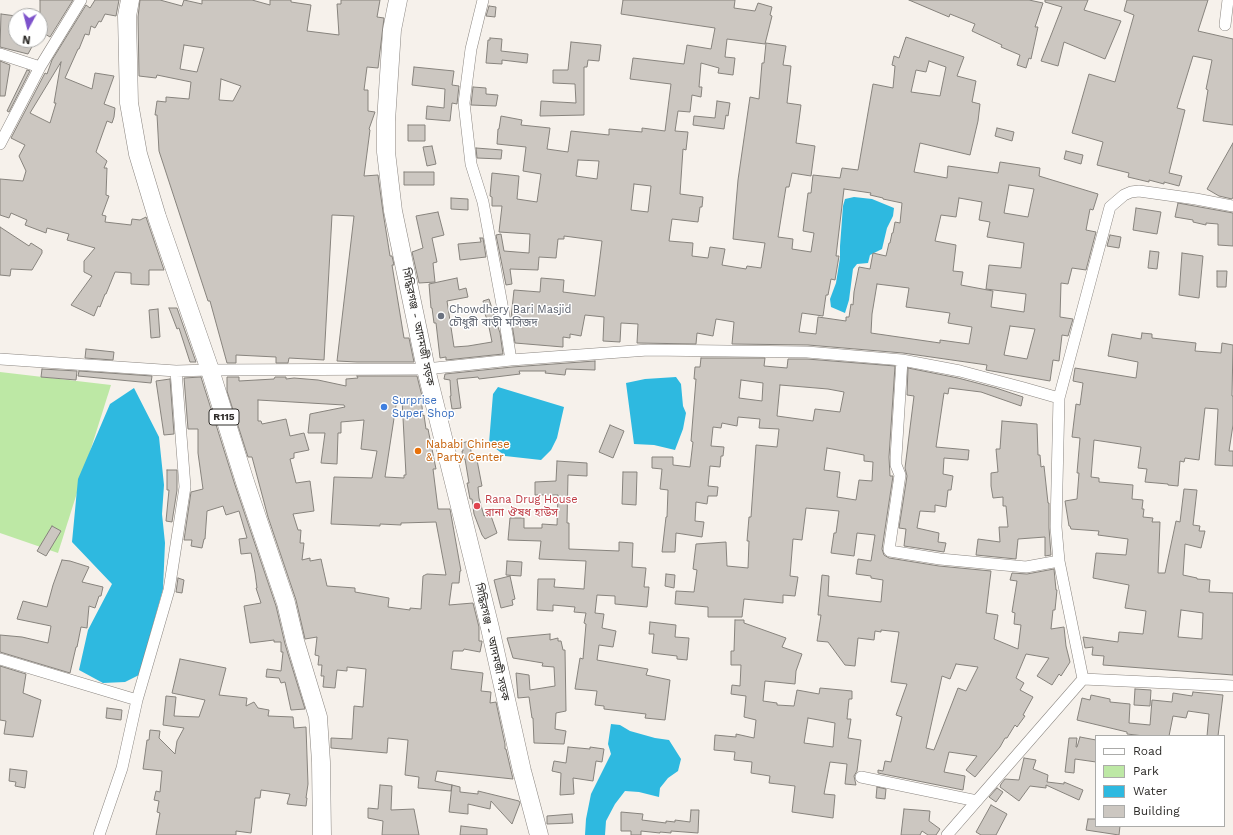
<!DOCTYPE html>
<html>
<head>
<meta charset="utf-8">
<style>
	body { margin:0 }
	#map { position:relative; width:1233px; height:835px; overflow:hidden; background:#f6f1eb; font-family:"Work Sans",sans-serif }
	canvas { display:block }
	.legend { position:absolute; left:1095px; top:735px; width:130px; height:92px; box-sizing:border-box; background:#fff; border:1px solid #ababa9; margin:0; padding:5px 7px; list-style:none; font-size:12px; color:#2e2c29 }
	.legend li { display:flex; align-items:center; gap:8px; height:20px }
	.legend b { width:20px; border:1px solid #ababa9 }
	.north { position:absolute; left:8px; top:8px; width:40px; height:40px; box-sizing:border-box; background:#fff; border:1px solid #ababa9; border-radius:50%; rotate:187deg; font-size:11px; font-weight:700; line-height:16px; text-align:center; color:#2e2c29 }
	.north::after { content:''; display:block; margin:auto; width:14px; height:18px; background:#7d52cb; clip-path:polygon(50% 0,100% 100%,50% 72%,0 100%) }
</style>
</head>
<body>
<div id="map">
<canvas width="1233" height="835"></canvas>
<ul class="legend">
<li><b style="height:5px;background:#fff"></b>Road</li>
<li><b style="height:11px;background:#bde8a5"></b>Park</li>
<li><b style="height:11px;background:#2eb9e0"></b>Water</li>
<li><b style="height:11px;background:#ccc7c1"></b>Building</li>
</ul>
<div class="north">N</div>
</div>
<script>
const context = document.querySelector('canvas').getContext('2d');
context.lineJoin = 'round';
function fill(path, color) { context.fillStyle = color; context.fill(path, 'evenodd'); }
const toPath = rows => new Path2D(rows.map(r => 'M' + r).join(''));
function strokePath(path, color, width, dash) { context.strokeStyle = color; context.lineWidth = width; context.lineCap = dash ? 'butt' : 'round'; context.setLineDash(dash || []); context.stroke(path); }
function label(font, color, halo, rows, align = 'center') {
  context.font = font + ' "Work Sans","Noto Sans Bengali",sans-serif'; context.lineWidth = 3; context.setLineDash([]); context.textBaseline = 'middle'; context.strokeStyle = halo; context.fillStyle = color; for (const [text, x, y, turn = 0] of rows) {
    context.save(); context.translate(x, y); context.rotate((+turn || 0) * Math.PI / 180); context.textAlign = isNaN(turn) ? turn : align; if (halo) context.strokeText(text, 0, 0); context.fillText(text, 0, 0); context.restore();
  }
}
fill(toPath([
	[0,372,111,385,58,553,0,533]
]), '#bde8a5');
fill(toPath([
	[854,197,872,199,894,208,893,216,887,228,882,249,870,255,868,263,857,264,853,269,849,300,845,313,831,307,830,299,836,283,840,258,840,246,843,206,845,199],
	[676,377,681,384,683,406,686,413,683,429,675,450,654,445,634,444,626,383,645,379],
	[498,387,564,407,557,438,551,450,541,460,505,456,489,443,493,394],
	[134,388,159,437,164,485,162,514,165,543,163,589,139,675,125,682,103,683,79,670,88,630,112,584,72,542,78,479,110,404],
	[611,724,620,725,630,731,655,738,669,740,681,759,678,771,668,778,660,788,659,797,639,792,625,791,615,804,606,821,605,835,585,835,586,819,591,794,611,754,608,744]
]), '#2eb9e0');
const building = toPath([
	[40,0,73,0,50,37,40,31,40,0],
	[95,0,119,0,116,16,105,14,101,22,99,21,95,28,91,26,89,35,85,34,79,49,78,49,65,78,92,89,95,73,114,76,104,104,115,108,114,117,112,123,107,121,96,152,107,161,104,168,107,168,106,195,109,196,102,215,106,216,105,222,131,225,132,219,140,220,146,217,164,270,149,270,149,285,131,284,131,273,115,272,106,294,105,294,100,307,98,306,94,316,71,305,92,276,84,272,84,261,95,248,67,240,69,234,47,228,46,233,25,225,27,220,11,213,9,218,0,215,0,179,23,181,26,171,19,156,25,145,11,138,45,73,47,74,52,60,86,5,90,8,95,0],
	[61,62,54,103,56,103,50,123,30,113,61,62],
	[140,0,160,0,182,6,184,0,202,4,202,0,252,0,270,5,270,0,291,0,291,2,311,5,307,31,339,35,337,4,341,4,341,0,380,0,377,17,384,18,378,68,367,67,364,90,368,90,368,111,375,112,369,129,370,130,364,176,378,175,383,212,390,256,392,256,394,265,392,265,404,338,409,338,414,362,357,362,337,361,354,216,332,215,324,360,289,358,288,363,276,363,276,357,236,355,236,363,227,363,210,301,208,301,159,151,157,115,155,115,157,101,166,102,166,97,189,99,191,82,157,75,156,78,139,76,138,17,140,0],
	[184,45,204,48,197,72,180,69,184,45],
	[221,79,241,86,233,101,219,100,221,79],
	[623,0,735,0,734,8,755,11,758,3,772,7,770,15,772,16,765,44,727,39,725,57,735,58,733,75,718,73,719,68,701,63,699,87,702,87,701,97,692,95,690,112,678,111,675,131,688,132,686,150,683,149,680,194,703,197,702,207,700,207,698,222,672,219,669,241,693,243,692,256,708,258,710,247,725,249,722,265,746,269,747,266,761,268,765,243,733,239,738,180,750,97,759,99,762,63,764,63,766,43,786,46,783,65,791,66,787,103,801,105,796,143,815,146,811,176,792,173,789,187,786,187,778,237,793,239,792,249,811,252,814,233,803,231,808,193,811,193,813,175,840,178,842,168,858,170,873,84,893,88,895,66,892,65,894,56,899,58,906,37,964,57,957,76,976,81,972,102,980,104,978,121,970,155,920,143,914,172,947,178,948,166,998,173,1000,162,1040,168,1039,176,1098,194,1093,210,1090,209,1086,230,1096,232,1086,270,1072,268,1068,284,1061,283,1060,317,1073,319,1068,336,1062,335,1059,361,1053,360,1050,381,986,370,987,365,903,353,808,345,732,344,734,322,716,319,713,336,697,333,696,344,637,343,638,324,621,323,620,342,603,341,604,317,585,315,581,336,570,334,570,338,563,337,563,347,515,343,511,318,514,290,540,292,541,278,564,280,563,292,595,296,602,241,564,236,564,239,558,239,556,258,539,257,538,270,510,269,512,284,506,285,496,235,501,234,504,251,529,253,530,234,499,232,502,206,492,206,492,197,490,196,492,173,519,176,517,199,537,202,541,174,523,171,526,147,497,144,498,129,499,129,501,116,522,120,521,125,550,128,547,149,568,152,571,131,609,135,609,129,642,132,642,128,665,131,671,84,630,79,633,58,684,64,687,45,711,49,715,28,621,14,623,0],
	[929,61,946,67,940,96,911,92,916,70,926,72,929,61],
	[578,160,599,161,597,179,576,176,578,160],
	[634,184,651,186,648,212,631,210,634,184],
	[1009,185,1034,189,1028,217,1004,213,1009,185],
	[844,189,871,193,870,195,883,198,883,199,902,203,900,223,895,222,893,233,892,233,890,243,889,243,886,256,873,253,870,269,859,267,854,292,853,305,851,304,849,317,846,317,846,321,818,317,816,334,799,332,802,313,823,316,826,295,828,295,831,279,835,280,839,256,836,256,844,189],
	[959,198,982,202,979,220,990,222,987,237,1024,243,1021,268,989,265,986,289,1026,294,1024,312,991,307,993,291,961,285,963,272,953,271,956,245,935,241,941,215,956,217,959,198],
	[877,284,909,288,906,307,950,313,948,323,972,327,969,344,940,340,940,343,871,333,872,314,877,284],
	[1010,326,1035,329,1027,359,1004,355,1010,326],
	[909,0,1029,0,1043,3,1035,27,1038,27,1031,59,1029,58,1026,68,1017,65,1020,55,1001,47,1002,45,972,31,975,24,950,14,949,17,909,0],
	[1045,0,1088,0,1084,10,1121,21,1105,59,1064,42,1058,66,1041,61,1062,7,1045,2,1045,0],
	[1127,0,1208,0,1198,31,1233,39,1233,125,1203,121,1208,90,1206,89,1212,60,1193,56,1177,108,1185,110,1169,173,1182,176,1179,186,1164,182,1164,184,1149,180,1149,182,1128,177,1129,173,1097,165,1103,142,1072,133,1089,74,1115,82,1134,15,1124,11,1127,0],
	[489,6,496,7,495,17,486,16,489,6],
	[1,14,16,16,15,38,16,40,22,40,34,43,28,54,0,47,1,14],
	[490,38,502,39,501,51,528,54,527,63,502,60,502,64,486,63,488,40,490,40,490,38],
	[571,42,601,45,599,61,588,60,587,67,584,67,584,115,540,116,541,101,576,103,575,84,553,83,553,70,568,70,571,42],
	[0,61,10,65,5,96,0,96,0,61],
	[414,67,454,71,452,85,459,86,457,104,452,103,450,121,426,119,427,106,444,108,445,89,412,85,414,67],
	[27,70,30,71,9,112,7,111,27,70],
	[473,87,486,88,486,94,498,95,496,106,471,105,473,87],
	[717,101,730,103,728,116,726,115,724,129,693,125,694,116,715,118,717,101],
	[408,125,425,125,425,141,408,141,408,125],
	[997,128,1014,132,1012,141,995,136,997,128],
	[1233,143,1233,197,1232,199,1219,196,1207,189,1233,143],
	[432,146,436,164,427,166,423,147,432,146],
	[476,148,502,150,501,159,477,158,476,148],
	[1066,151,1083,155,1081,164,1064,159,1066,151],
	[404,172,434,172,434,185,404,185,404,172],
	[451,198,468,199,468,210,451,209,451,198],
	[1178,203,1233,213,1233,246,1218,245,1218,224,1206,223,1206,225,1193,222,1193,220,1175,217,1178,203],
	[1136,208,1161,212,1157,234,1133,230,1136,208],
	[438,212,444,235,432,238,437,262,433,263,435,282,419,283,412,252,423,248,416,216,438,212],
	[0,227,29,246,31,243,42,250,42,253,32,270,11,269,10,276,0,275,0,227],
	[1110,235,1121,237,1119,248,1107,246,1110,235],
	[480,238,483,238,486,257,460,260,458,244,481,242,480,238],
	[1150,251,1159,252,1157,269,1148,268,1150,251],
	[1182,253,1203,256,1199,298,1179,295,1182,253],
	[1217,271,1227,271,1226,287,1217,287,1217,271],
	[457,278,459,290,466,288,468,297,447,301,454,347,468,346,492,342,488,322,482,306,484,305,483,301,489,299,500,333,503,354,446,360,446,357,440,358,436,323,434,323,432,308,431,308,429,284,457,278],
	[169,308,177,308,196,362,190,362,179,328,177,329,169,308],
	[158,309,160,337,151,338,149,310,158,309],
	[1142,333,1152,334,1152,338,1196,343,1195,351,1221,353,1222,343,1233,345,1232,396,1233,396,1233,425,1229,451,1233,451,1233,466,1215,465,1218,409,1205,408,1199,460,1185,458,1184,462,1180,461,1178,486,1168,485,1168,484,1145,482,1147,469,1138,468,1141,447,1094,440,1091,477,1099,478,1099,482,1133,485,1132,499,1143,500,1142,509,1144,509,1143,517,1153,518,1152,522,1160,522,1158,573,1165,573,1176,521,1180,522,1184,489,1197,490,1193,525,1200,526,1199,531,1205,531,1201,548,1185,544,1183,575,1197,578,1197,579,1210,580,1209,592,1233,593,1233,675,1103,665,1104,656,1092,655,1093,647,1085,648,1083,637,1118,642,1119,632,1143,634,1146,611,1125,608,1129,585,1093,578,1096,553,1126,555,1128,539,1098,535,1099,531,1071,529,1070,526,1069,526,1065,501,1077,499,1079,473,1077,473,1080,438,1072,437,1076,404,1080,405,1083,383,1073,381,1075,368,1136,378,1138,362,1108,356,1112,334,1141,339,1142,333],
	[1181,610,1203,613,1202,639,1178,637,1181,610],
	[86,349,114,352,113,360,85,358,86,349],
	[701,358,765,358,764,366,787,368,788,359,807,359,895,366,889,457,890,476,893,476,882,549,884,555,889,558,939,566,991,571,986,613,998,615,994,639,1018,649,1021,625,1014,624,1015,613,1012,612,1017,581,1010,580,1012,573,1027,574,1054,569,1056,590,1057,590,1055,610,1053,610,1051,629,1064,627,1066,646,1070,662,1061,676,1059,674,1052,685,1037,676,1049,658,1026,654,1016,678,1024,683,1020,690,1033,697,1023,715,1025,716,1017,727,1015,725,1007,738,1005,738,1000,747,975,777,966,770,977,756,949,752,944,772,965,776,963,790,878,773,878,770,883,771,885,761,891,762,902,717,896,715,907,684,891,682,899,632,881,630,881,632,875,631,874,640,858,638,855,666,845,665,828,642,817,641,821,615,818,615,822,575,829,576,828,596,881,602,883,580,871,578,871,576,856,574,858,559,871,561,875,535,857,533,854,556,831,553,834,533,836,533,839,511,806,508,802,540,793,539,790,576,798,577,795,596,783,595,783,603,744,599,742,617,708,617,708,607,675,604,676,591,694,592,697,570,693,569,696,544,726,542,727,566,748,568,749,541,747,541,749,517,751,517,756,445,777,447,779,429,759,428,760,419,738,417,737,426,722,423,721,428,713,427,711,446,724,447,723,456,721,456,720,467,710,466,708,486,718,487,717,496,708,496,707,504,696,502,695,521,704,522,702,537,676,533,675,552,662,552,666,517,667,517,668,490,660,489,662,469,652,468,652,457,673,457,673,465,690,467,693,442,691,441,696,379,694,379,695,367,700,367,701,358],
	[741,380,763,383,762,401,739,398,741,380],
	[780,385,828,389,844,392,840,412,815,409,813,421,777,416,780,385],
	[827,448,864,455,864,461,873,462,872,481,859,480,856,500,837,497,840,472,824,470,827,448],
	[956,664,978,667,966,691,958,688,934,750,926,748,942,676,950,679,956,664],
	[595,361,595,370,566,369,565,375,545,373,546,371,519,371,520,374,479,379,478,377,457,379,461,408,452,409,450,396,451,396,450,380,444,379,445,374,512,367,595,361],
	[908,368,958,378,996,388,1023,397,1021,406,981,392,949,388,948,394,944,393,936,447,969,450,968,460,944,458,943,474,953,476,951,490,948,490,946,507,935,505,935,512,920,511,917,528,939,533,938,542,946,543,944,552,904,546,906,529,899,528,907,476,905,468,914,396,907,395,908,368],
	[42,369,77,371,76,380,41,377,42,369],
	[79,371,152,376,151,383,78,376,79,371],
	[357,376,417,376,422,396,421,397,423,416,424,415,426,429,428,429,436,469,433,469,438,509,450,509,461,571,460,571,459,583,452,583,449,605,473,603,479,627,479,641,482,641,482,642,480,652,464,649,463,651,453,651,451,669,483,673,481,691,491,692,490,703,496,702,505,744,505,749,506,749,513,779,437,771,435,781,452,785,451,791,418,788,419,777,405,775,408,740,388,738,387,753,331,748,331,738,352,739,354,706,363,707,366,669,347,667,347,671,337,670,335,688,323,687,324,676,321,676,322,665,318,665,319,656,315,655,317,637,305,639,296,600,268,517,252,457,248,457,227,391,227,377,239,377,239,381,274,379,275,377,286,377,286,379,294,378,318,380,346,386,346,379,358,378,357,376],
	[397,399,402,399,406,475,404,475,404,478,385,477,397,399],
	[258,400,344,405,345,407,310,414,308,433,325,433,321,463,337,464,338,433,341,433,341,422,364,420,361,449,377,451,372,478,334,477,331,524,380,526,380,524,401,525,401,523,436,522,446,575,427,574,423,576,421,609,410,608,410,610,388,607,389,598,355,592,355,588,327,586,321,559,310,561,310,558,302,560,304,543,300,543,301,530,298,530,293,514,314,511,310,481,296,483,290,459,294,458,294,453,309,450,304,433,290,436,286,419,262,424,261,421,258,421,258,400],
	[201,377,235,485,276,606,285,644,305,709,291,710,285,682,281,683,279,678,266,677,267,669,281,671,283,652,281,652,281,642,274,642,274,640,250,643,244,606,261,603,256,588,257,588,255,573,251,553,241,554,239,539,247,538,239,511,226,515,223,506,207,511,205,539,204,539,202,548,191,546,192,540,184,540,191,492,203,489,198,453,198,429,188,429,184,378,201,377],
	[170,379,174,434,164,435,156,381,170,379],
	[1002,421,1037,424,1038,455,1040,455,1041,467,1044,466,1048,503,1049,503,1049,528,1051,555,1045,556,1045,537,1018,539,1016,559,976,555,978,539,1000,542,999,527,1008,527,1006,506,1003,506,1003,497,993,498,991,486,991,473,998,472,996,449,1000,449,1002,421],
	[610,425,624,431,613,458,599,452,610,425],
	[469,441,473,461,477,460,482,486,478,487,479,498,484,516,490,513,497,533,485,539,482,535,474,514,472,499,470,499,467,483,469,483,465,459,463,459,462,451,463,451,462,443,469,441],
	[557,461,587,463,587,476,568,475,567,523,569,523,569,549,619,551,619,542,633,543,632,567,646,568,644,587,649,587,647,607,615,604,615,596,597,595,595,613,604,614,602,628,616,631,613,647,599,645,597,660,648,669,646,675,670,680,665,720,645,718,646,714,604,709,604,706,595,705,597,691,575,689,580,658,583,659,586,624,584,623,586,613,574,612,575,607,553,605,553,611,537,610,538,579,555,579,554,587,584,589,586,561,539,559,541,541,508,540,510,518,524,518,524,528,542,528,542,524,557,525,558,495,535,495,535,482,556,481,557,461],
	[167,470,177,470,177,490,172,522,166,521,169,490,167,490,167,470],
	[623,472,637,472,636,505,622,504,623,472],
	[52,526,61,531,46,556,37,551,52,526],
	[62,560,70,561,89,567,82,582,103,587,101,596,99,596,95,608,89,606,87,628,81,627,77,647,76,647,70,673,0,652,0,635,22,637,48,643,51,626,17,619,23,601,47,607,53,585,62,560],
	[507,561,522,562,521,576,506,575,507,561],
	[666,574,675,575,674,588,665,586,666,574],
	[510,576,515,599,512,600,513,605,501,608,494,580,510,576],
	[178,578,184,580,182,593,176,592,178,578],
	[735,620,744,620,744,623,786,638,782,647,802,654,796,671,795,684,765,681,763,701,777,703,777,705,794,706,797,690,819,694,820,688,852,691,852,699,849,699,847,719,851,719,848,738,861,740,857,771,854,776,856,785,845,784,847,764,830,762,824,794,835,795,833,818,792,812,795,786,769,783,770,776,751,773,752,762,734,760,735,752,714,750,715,735,736,737,736,734,754,738,756,720,744,717,746,696,731,694,732,685,740,686,741,665,731,665,731,651,734,651,735,620],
	[808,718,835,723,833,747,804,743,808,718],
	[650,622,676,625,675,637,689,638,687,660,677,659,677,656,652,653,654,634,649,634,650,622],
	[550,634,550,640,558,638,558,641,561,641,563,650,565,650,566,711,556,713,555,729,566,731,564,744,534,743,533,718,532,718,529,697,518,698,516,673,529,675,530,690,555,686,554,667,542,666,543,663,513,658,507,638,550,634],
	[180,659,226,668,219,695,247,698,246,706,254,702,258,708,269,710,268,716,293,717,294,728,306,727,308,784,306,798,307,798,306,806,287,804,290,794,261,790,260,798,255,798,251,833,236,831,236,835,156,835,160,813,157,812,159,801,154,800,156,791,160,792,162,771,143,769,147,740,149,740,150,730,160,731,159,738,175,754,177,741,184,728,163,725,166,696,176,697,174,716,199,717,205,700,172,693,180,659],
	[0,666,26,674,23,693,41,700,33,737,4,734,6,721,0,720,0,666],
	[1135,689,1151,690,1150,706,1134,705,1135,689],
	[1193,692,1223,695,1218,736,1207,736,1209,714,1188,711,1186,718,1173,716,1169,736,1144,736,1127,734,1127,732,1077,720,1082,698,1090,700,1091,695,1110,699,1110,702,1130,704,1129,723,1150,725,1152,700,1172,702,1173,693,1192,696,1193,692],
	[107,708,122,710,121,720,106,718,107,708],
	[1080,737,1096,740,1096,762,1075,759,1074,773,1065,772,1069,738,1077,738,1076,747,1077,747,1080,737],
	[568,747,590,749,590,747,604,749,602,762,596,761,593,781,573,778,574,794,560,795,561,773,552,771,554,761,566,763,568,747],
	[1024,758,1036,760,1033,769,1048,775,1047,782,1064,784,1064,782,1083,790,1079,800,1046,785,1046,788,1030,786,1019,801,1000,787,1001,784,1005,779,1019,780,1024,758],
	[10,769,27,771,25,788,15,786,16,782,9,781,10,769],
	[380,785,392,786,391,810,414,809,419,835,382,835,383,821,368,818,368,808,378,809,380,785],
	[452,785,460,787,460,792,478,794,478,791,519,801,520,803,512,824,491,801,490,809,468,804,468,814,449,812,452,785],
	[877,787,886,789,885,799,876,798,877,787],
	[997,788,1003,792,996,802,989,797,997,788],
	[991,805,1007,814,996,835,981,835,976,832,991,805],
	[904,809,930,811,929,821,940,829,936,835,928,835,922,831,920,835,901,835,904,809],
	[691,810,699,810,698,833,671,831,671,833,660,832,660,833,641,831,641,835,631,835,631,831,621,831,621,812,643,814,642,820,666,823,666,821,675,822,675,820,690,822,691,810],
	[572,814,573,823,547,824,547,816,572,814],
	[1088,819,1096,819,1096,826,1120,826,1119,835,1086,830,1088,819],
	[461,826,487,829,487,835,460,835,461,826]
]);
fill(building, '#ccc7c1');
strokePath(building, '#87837d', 1);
const minor = toPath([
	[483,0,471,49,464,103,471,164,483,202,503,310,511,360],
	[1225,25,1228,0],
	[0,54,40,67],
	[0,144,40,67,81,0],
	[0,359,176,371,210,370,426,369,511,360,648,350,807,352,902,360,960,371,1024,388,1059,398,1056,527,1059,561,1083,679,1233,686],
	[902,360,896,457,896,465,900,475,889,550,890,551,940,559,1026,567,1059,561],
	[1059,398,1110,207,1124,195,1131,192,1139,191,1196,199,1233,206],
	[0,659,137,700,169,590,185,487,176,371],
	[861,777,977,801],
	[99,835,122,768,137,700],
	[947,835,1083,679]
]);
const primary = toPath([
	[130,0,127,16,129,103,138,154,157,217,210,370,245,482,286,603,295,641,318,717,321,762,322,835],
	[398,0,392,30,386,121,386,152,393,211,426,369,490,628,522,771,539,835]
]);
strokePath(minor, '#8b8681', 12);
strokePath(primary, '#8b8681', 19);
strokePath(minor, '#fff', 11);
strokePath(primary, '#fff', 18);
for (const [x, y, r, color] of [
	[441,316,4,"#6b7280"],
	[384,407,4,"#3f7fe0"],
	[418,451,4,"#e8710a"],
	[477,506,4,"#e0444e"]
]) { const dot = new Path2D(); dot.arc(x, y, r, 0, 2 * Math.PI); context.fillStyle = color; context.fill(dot); strokePath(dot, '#fff', 1.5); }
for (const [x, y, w] of [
	[224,417,30]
]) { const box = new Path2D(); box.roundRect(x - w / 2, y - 8, w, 16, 3); context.fillStyle = '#fff'; context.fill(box); strokePath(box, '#2e2c29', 1); }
label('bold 10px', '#2e2c29', null, [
	["R115",224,417]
]);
label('11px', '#5b616d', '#fff', [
	["Chowdhery Bari Masjid",449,310],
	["চৌধুরী বাড়ী মসিজদ",449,323]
], 'left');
label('11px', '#2e2c29', '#fff', [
	["সিদ্ধিরগঞ্জ - আদমজী সড়ক",418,327,78],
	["সিদ্ধিরগঞ্জ - আদমজী সড়ক",492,642,77]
]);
label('11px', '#366cbe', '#fff', [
	["Surprise",392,401],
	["Super Shop",392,414]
], 'left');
label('11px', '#c56008', '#fff', [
	["Nababi Chinese",426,445],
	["& Party Center",426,458]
], 'left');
label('11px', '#be3a42', '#fff', [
	["Rana Drug House",485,500],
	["রানা ঔষধ হাউস",485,513]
], 'left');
</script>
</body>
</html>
